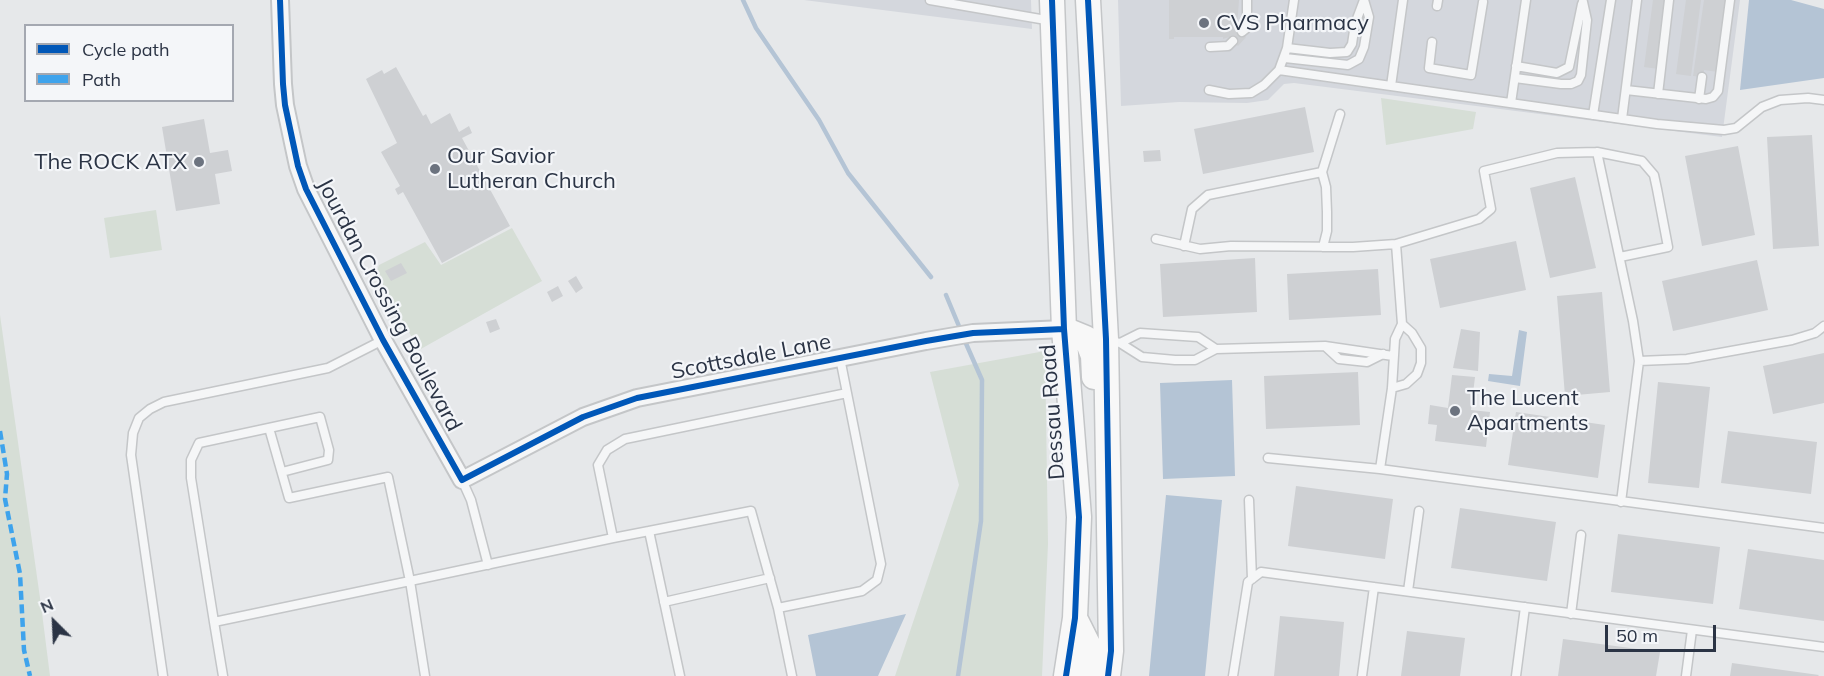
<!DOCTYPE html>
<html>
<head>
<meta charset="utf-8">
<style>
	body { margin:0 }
	#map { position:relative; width:1824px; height:676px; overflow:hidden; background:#e6e8ea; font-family:Mulish,sans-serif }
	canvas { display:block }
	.legend { position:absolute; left:24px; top:24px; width:210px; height:78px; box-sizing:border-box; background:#f4f6f9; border:2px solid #a4a8b1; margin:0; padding:8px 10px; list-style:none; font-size:18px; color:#2b3445 }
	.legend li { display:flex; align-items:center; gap:12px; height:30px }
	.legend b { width:30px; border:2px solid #a4a8b1 }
	.north { position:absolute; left:24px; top:592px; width:60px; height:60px; -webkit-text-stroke:4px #f4f6f9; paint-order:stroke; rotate:336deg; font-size:16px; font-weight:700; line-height:24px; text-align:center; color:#2b3445 }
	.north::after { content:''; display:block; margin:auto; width:21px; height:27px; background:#2b3445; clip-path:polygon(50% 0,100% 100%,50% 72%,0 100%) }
	.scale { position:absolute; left:1605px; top:625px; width:111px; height:27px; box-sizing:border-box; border:3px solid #2b3445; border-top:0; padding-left:8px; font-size:18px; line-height:21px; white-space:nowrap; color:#2b3445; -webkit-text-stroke:4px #f4f6f9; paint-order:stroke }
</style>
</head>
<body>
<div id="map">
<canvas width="1824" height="676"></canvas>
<ul class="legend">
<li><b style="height:8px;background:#0057b8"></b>Cycle path</li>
<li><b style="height:8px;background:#3ea3ec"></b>Path</li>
</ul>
<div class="north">N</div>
<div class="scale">50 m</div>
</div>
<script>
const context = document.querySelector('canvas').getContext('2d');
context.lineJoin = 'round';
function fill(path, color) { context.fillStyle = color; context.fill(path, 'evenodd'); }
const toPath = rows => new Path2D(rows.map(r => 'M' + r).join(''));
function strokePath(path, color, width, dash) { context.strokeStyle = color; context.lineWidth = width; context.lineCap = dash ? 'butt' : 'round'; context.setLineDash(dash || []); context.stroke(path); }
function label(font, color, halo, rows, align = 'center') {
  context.font = font + ' Mulish,sans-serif'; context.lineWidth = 4.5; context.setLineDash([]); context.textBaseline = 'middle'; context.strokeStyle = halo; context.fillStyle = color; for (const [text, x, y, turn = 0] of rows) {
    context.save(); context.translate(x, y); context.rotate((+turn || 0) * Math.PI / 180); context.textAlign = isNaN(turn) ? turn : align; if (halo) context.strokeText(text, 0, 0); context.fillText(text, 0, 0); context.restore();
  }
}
fill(toPath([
	[804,0,1031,0,1032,29],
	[1118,0,1740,0,1722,137,1294,83,1284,84,1268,100,1247,103,1179,102,1121,106]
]), '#d4d7dd');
fill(toPath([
	[1381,98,1476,112,1473,129,1386,145],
	[156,210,162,250,110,258,104,218],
	[512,228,542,281,419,350,376,273,379,265,425,242,441,265],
	[0,315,41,605,50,676,0,676],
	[1045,351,1048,544,1042,676,895,676,959,485,930,372]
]), '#d6ded6');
fill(toPath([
	[1749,0,1791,0,1824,9,1824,78,1740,90],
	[1519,330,1527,332,1520,386,1488,381,1489,374,1512,376],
	[1232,380,1235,476,1163,479,1160,383],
	[1166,495,1222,500,1205,676,1149,676],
	[906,614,878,676,816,676,808,635]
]), '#b4c4d5');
strokePath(toPath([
	[743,0,756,28,819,120,848,173,931,277],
	[946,295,961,331],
	[958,676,981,521,982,380,964,339]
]), '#b4c4d5', 4.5);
fill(toPath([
	[1169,0,1239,0,1237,28,1246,37,1238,46,1229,37,1223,39,1223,37,1174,37,1174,39,1169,39],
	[1653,0,1667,0,1659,69,1644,67],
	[1686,0,1701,0,1691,76,1676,74],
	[1704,0,1728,0,1718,72,1704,70,1704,77,1693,76],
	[396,67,423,116,426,114,431,124,450,113,459,132,469,126,472,133,462,138,510,226,442,263,403,192,398,195,395,189,400,186,381,152,397,143,366,79,382,70,384,74],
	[1305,107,1314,152,1203,174,1194,129],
	[204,119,210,153,228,150,232,171,215,174,220,204,176,211,162,127],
	[1812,135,1819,246,1773,249,1767,137],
	[1738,146,1755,235,1702,246,1685,156],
	[1160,150,1161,161,1144,162,1143,151],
	[1575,177,1596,268,1550,278,1530,188],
	[1516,241,1526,290,1440,308,1430,259],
	[1255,258,1257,312,1163,317,1160,264],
	[1757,260,1768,310,1673,331,1662,281],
	[401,263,407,273,391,281,385,271],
	[1378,269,1381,315,1289,320,1287,274],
	[576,276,583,288,576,293,568,281],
	[558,286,563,296,552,302,547,292],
	[1602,292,1610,392,1565,396,1557,296],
	[496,319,500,329,490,333,486,322],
	[1461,329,1480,332,1478,371,1453,368],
	[1824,353,1824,403,1773,414,1763,366],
	[1358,372,1360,425,1266,429,1264,376],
	[1452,375,1475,377,1471,410,1490,412,1486,447,1435,441,1437,425,1428,424,1430,405,1448,408],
	[1658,382,1710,387,1699,488,1648,483],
	[1516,412,1605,425,1598,478,1508,465],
	[1728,431,1817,442,1811,494,1721,483],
	[1296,486,1393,499,1385,559,1288,546],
	[1460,508,1556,522,1547,581,1451,568],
	[1618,534,1720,547,1713,604,1611,592],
	[1748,549,1824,560,1824,621,1739,609],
	[1280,616,1344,622,1339,676,1274,676],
	[1407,631,1465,638,1460,676,1401,676],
	[1563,639,1660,652,1656,676,1558,676],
	[1732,663,1819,675,1818,676,1730,676]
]), '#ced0d3');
const service = toPath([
	[930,0,1052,21],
	[1437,6,1438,0],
	[1242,32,1247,28,1247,0],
	[1432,42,1429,68,1471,75,1483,2],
	[1210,47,1228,46,1233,41],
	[1287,48,1330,53,1347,52,1352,44,1355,24,1364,0],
	[1285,58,1348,65,1359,59,1364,47,1369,17,1364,0],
	[1516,66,1557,73,1569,67,1582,4],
	[1279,70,1657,124,1724,130,1736,128,1762,107,1780,100,1808,98,1824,100],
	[1515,78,1561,84,1571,84,1578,81,1581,75,1587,20,1583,2],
	[1391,86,1403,0],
	[1209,90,1229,94,1251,93,1264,85,1279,70,1287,48,1294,0],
	[1626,90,1706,99,1713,97,1718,91,1730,0],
	[1658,94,1669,0],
	[1699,99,1702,77],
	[1511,103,1526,0],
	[1593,115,1611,0],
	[1622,119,1637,0],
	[1597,152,1633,321,1639,361,1621,502],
	[1322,172,1340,114],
	[1156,239,1200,249,1231,246,1353,247,1396,244],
	[1184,246,1192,209,1208,195,1322,172,1326,187,1327,212,1327,231,1323,247],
	[1620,257,1668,247,1657,189,1654,175,1642,161,1597,152,1557,153,1484,171,1491,209,1479,219,1396,244,1402,324,1395,339,1392,388,1380,469,1824,528],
	[1109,340,1120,343,1142,357,1175,360,1195,360,1216,349,1325,346,1393,356],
	[1120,343,1140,333,1198,337,1216,349],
	[1326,347,1339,359,1367,362,1383,354],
	[1639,361,1687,359,1792,340,1815,333,1824,326],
	[1392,388,1406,384,1417,374,1421,363,1421,348,1412,333,1402,324],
	[1268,458,1380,469],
	[462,480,471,500,488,565],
	[1249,500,1252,579],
	[649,531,751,511,778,608],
	[613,538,649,531,680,676],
	[1408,591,1419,511],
	[664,602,770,578],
	[1571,614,1581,535],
	[214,622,191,478,191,460,199,443,320,417,329,450,328,460,282,472],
	[163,676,131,455,133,433,139,418,150,409,164,402,328,368,383,340],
	[223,676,214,622,410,581,388,477,289,498,269,428],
	[425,676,410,581,613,538,598,465,607,450,625,439,847,393],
	[792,676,778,608,862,591,877,580,881,564,840,358],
	[1233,676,1248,582,1261,572,1824,647],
	[1362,676,1374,587],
	[1516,676,1525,607],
	[1686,676,1692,630]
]);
const minor = toPath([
	[280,0,283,84,285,105,298,166,306,189,383,340,462,480,583,417,637,398,926,341,973,333,1064,329]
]);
const secondary = toPath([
	[1052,0,1064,329,1079,517,1075,618,1066,676],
	[1088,0,1106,339,1111,651,1108,676],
	[1064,329,1086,338,1093,356,1094,377],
	[1075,618,1088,644,1084,676]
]);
strokePath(service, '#c4c6c8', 11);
strokePath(minor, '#c4c6c8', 20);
strokePath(secondary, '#c4c6c8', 27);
strokePath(service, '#f5f6f7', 8);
strokePath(minor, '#f5f6f7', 16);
strokePath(secondary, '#f8f8f8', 24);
strokePath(toPath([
	[0,431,7,474,5,499,20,574,24,650,30,676]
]), '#3ea3ec', 4.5, [9, 4.5]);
strokePath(toPath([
	[280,0,283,84,285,105,298,166,306,189,383,340,462,480,583,417,637,398,926,341,973,333,1064,329],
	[1052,0,1064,329,1079,517,1075,618,1066,676],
	[1088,0,1106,339,1111,651,1108,676]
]), '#0057b8', 6);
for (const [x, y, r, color] of [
	[1204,23,6,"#6c737f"],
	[199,162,6,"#6c737f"],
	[435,169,6,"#6c737f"],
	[1455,411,6,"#6c737f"]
]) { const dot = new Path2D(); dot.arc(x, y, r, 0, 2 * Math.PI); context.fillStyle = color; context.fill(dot); strokePath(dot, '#f4f6f9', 2); }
label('22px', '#2b3445', '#f4f6f9', [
	["CVS Pharmacy",1216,23],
	["Our Savior",447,156],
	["Lutheran Church",447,181],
	["The ROCK ATX",187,162,"right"],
	["The Lucent",1467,398],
	["Apartments",1467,423]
], 'left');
label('22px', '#2b3445', '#f4f6f9', [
	["Jourdan Crossing Boulevard",389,305,62],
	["Scottsdale Lane",751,357,-11],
	["Dessau Road",1053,412,-94]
]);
</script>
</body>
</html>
